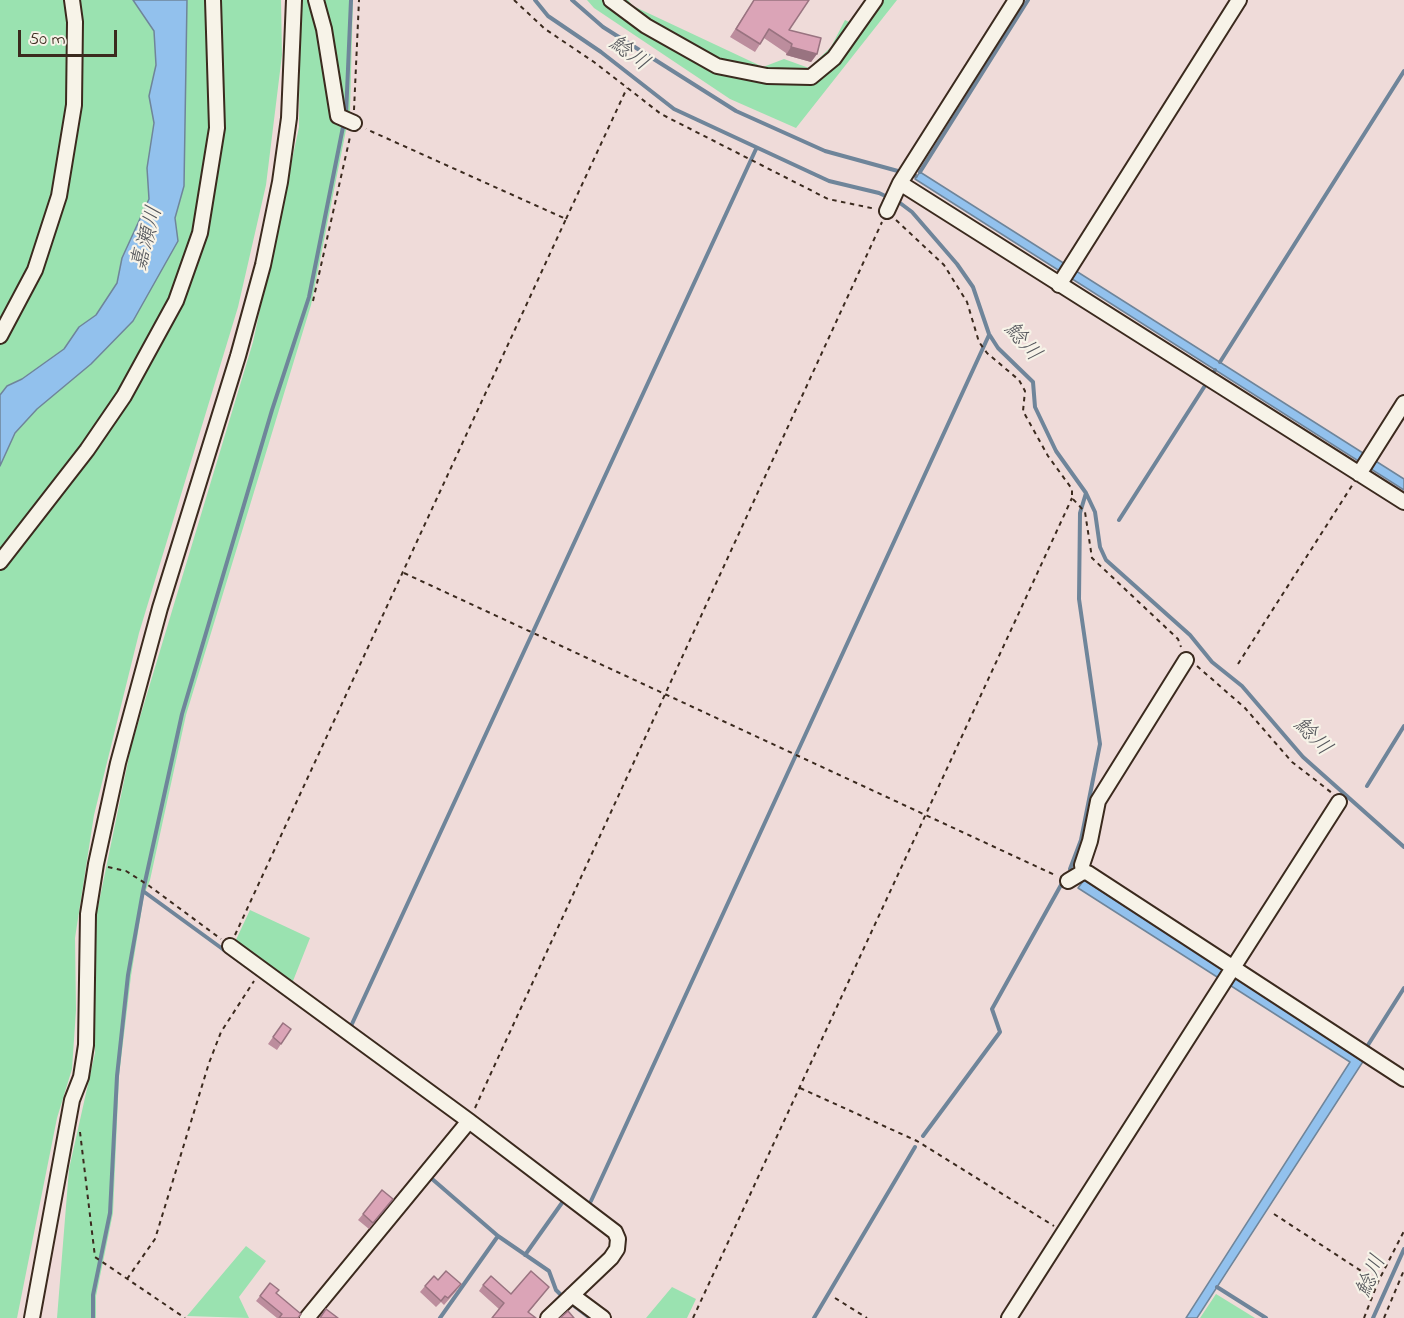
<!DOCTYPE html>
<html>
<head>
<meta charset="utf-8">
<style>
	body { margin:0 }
	#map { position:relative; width:1404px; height:1318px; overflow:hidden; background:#efdbd9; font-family:"Indie Flower",sans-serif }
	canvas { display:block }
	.scale { position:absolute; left:18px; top:30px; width:99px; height:27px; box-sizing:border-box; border:3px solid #3b2a1e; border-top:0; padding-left:8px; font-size:18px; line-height:21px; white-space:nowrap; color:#3b2a1e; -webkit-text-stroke:4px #f7f3e8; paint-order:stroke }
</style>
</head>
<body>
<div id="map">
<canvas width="1404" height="1318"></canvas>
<div class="scale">50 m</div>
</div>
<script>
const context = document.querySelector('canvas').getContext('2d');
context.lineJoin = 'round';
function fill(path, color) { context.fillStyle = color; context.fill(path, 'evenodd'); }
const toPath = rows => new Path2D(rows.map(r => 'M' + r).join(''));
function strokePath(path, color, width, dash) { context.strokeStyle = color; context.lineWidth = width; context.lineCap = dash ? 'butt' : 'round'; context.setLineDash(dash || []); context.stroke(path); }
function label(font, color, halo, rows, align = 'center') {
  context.font = font + ' "Indie Flower","Klee One",sans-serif'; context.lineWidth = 4.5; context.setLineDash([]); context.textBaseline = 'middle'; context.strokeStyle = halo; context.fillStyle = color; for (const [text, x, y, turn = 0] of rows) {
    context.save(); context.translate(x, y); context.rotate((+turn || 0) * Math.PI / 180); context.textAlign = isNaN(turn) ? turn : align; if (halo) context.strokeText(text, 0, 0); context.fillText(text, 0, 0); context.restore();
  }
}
fill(toPath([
	[0,0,281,0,282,55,266,185,238,307,139,633,94,815,75,938,76,1010,72,1069,57,1118,17,1318,0,1318],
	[300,0,353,0,350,110,311,305,186,715,150,880,144,895,131,976,119,1076,113,1213,96,1296,96,1318,57,1318,69,1169,95,1053,92,936,131,747,253,342,299,127],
	[587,0,628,0,633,6,763,67,784,59,809,68,831,47,845,20,861,28,881,0,897,0,796,128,730,99,594,8],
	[250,910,310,938,291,986,234,944],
	[246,1246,266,1261,239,1297,249,1318,187,1316],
	[672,1287,696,1299,687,1318,646,1318],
	[1216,1294,1255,1318,1200,1318]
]), '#9ae2b0');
const water = toPath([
	[133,0,187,0,184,186,175,218,178,241,133,321,91,364,37,409,15,433,0,466,0,395,7,386,22,379,64,349,79,327,96,315,117,283,122,258,149,199,147,168,154,123,149,96,156,65,154,31,133,0],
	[920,172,1404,479,1404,490,915,179,920,172],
	[1084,880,1364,1060,1197,1318,1186,1318,1350,1062,1078,888,1084,880]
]);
fill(water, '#92c1ed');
strokePath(water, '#6f859a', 1.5);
strokePath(toPath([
	[535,0,548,16,601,52,674,109,829,181,879,193,900,203,912,212,957,264,973,287,989,334,998,348,1033,382,1035,407,1056,451,1086,493,1095,512,1100,547,1106,560,1190,635,1212,662,1242,686,1303,757,1404,847],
	[572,0,603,27,736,111,825,151,916,176],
	[346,115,351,0],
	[920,172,1028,0],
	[1220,362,1404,71],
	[1119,520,1215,370],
	[1367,786,1404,726],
	[1070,869,1081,840,1100,744,1079,599,1080,513,1086,493],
	[143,891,349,1041],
	[351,1026,756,149],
	[1368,1045,1404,988],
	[923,1136,1000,1032,992,1009,1061,885],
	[433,1175,431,1178,498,1236,549,1271,556,1290,563,1297],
	[591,1201,989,335],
	[525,1255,564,1200],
	[1217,1287,1266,1318],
	[569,1302,590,1318],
	[93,1318,93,1295,110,1213,117,1076,128,975,143,891,182,714,272,410,309,297,344,122],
	[440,1318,498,1236],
	[814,1318,915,1147],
	[1373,1318,1404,1249]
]), '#6f859a', 4);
const minor = toPath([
	[316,0,324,29,338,116,354,123],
	[611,0,646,26,717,66,767,76,811,77,834,58,875,0],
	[900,183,1404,502],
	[887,211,900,183,1016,0],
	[1059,285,1239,0],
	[0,336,35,270,59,196,74,105,75,22,72,0],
	[1359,474,1404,403],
	[0,562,87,450,124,396,176,301,200,233,217,128,213,0],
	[1083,872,1082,865,1090,841,1098,801,1186,660],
	[1068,881,1083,872,1088,873,1404,1079],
	[230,946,469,1121,615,1232,618,1239,617,1249,611,1258,548,1318],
	[572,1295,603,1318],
	[32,1318,72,1100,81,1077,86,1045,88,914,96,864,118,763,160,608,238,356,263,265,280,182,289,118,294,0],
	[307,1318,469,1121],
	[1009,1318,1339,802]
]);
strokePath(minor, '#3b2a1e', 18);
strokePath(toPath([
	[514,0,545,29,594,62,661,114,828,199,876,209],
	[354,110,359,0],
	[566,219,627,88],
	[896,220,944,265,967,302,979,342,987,353,1019,380,1025,391,1023,411,1048,456,1072,489,1072,498,1085,512,1092,558,1178,639,1181,647],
	[313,301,350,137],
	[404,573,1057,876],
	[1238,664,1353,484],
	[1197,666,1245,708,1292,762,1332,793],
	[108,867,126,871,148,885,221,939],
	[235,935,566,219,366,129],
	[800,1088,917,1141,1054,1226],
	[475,1108,882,222],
	[80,1132,95,1257,185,1318],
	[1274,1214,1378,1282],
	[127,1279,155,1239,209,1063,221,1032,254,981],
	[835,1298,867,1318],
	[693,1318,1072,498],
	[1364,1318,1378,1282,1404,1231],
	[1384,1318,1404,1270]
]), '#3b2a1e', 2, [4.5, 4.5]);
strokePath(minor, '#f7f3e8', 14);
fill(toPath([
	[754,0,817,54,811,62,786,55,786,53,764,38,755,52,730,37],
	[283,1023,291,1029,277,1050,268,1044],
	[388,1205,369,1229,358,1220,363,1214],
	[438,1280,457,1290,444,1305,441,1302,436,1307,420,1292,425,1286],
	[483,1285,511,1294,549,1287,529,1312,499,1309,479,1291],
	[260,1296,299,1318,277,1318,256,1301]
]), '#bc8d9d');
fill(toPath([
	[791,47,817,54,811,62,786,55]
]), '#997380');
const building = toPath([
	[754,0,809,0,789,30,821,38,817,54,791,47,792,44,769,29,760,44,736,29,754,0],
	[283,1023,291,1029,281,1044,273,1037,283,1023],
	[382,1190,393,1199,373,1223,363,1214,382,1190],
	[446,1271,461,1284,448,1298,445,1296,441,1301,425,1286,434,1276,438,1280,446,1271],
	[531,1271,549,1287,528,1312,536,1318,492,1318,504,1303,483,1285,491,1276,511,1294,531,1271],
	[270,1283,279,1290,276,1293,301,1314,298,1318,279,1318,282,1314,260,1296,270,1283],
	[326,1309,338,1318,320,1318,326,1309],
	[568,1311,574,1318,560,1318,568,1311]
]);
fill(building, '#dba4b7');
strokePath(building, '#997380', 1.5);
label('italic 22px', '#55575c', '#f7f3e8', [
	["鯰川",628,55,36],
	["嘉瀬川",149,239,-75],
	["鯰川",1021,343,49],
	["鯰川",1311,738,46],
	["鯰川",1373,1277,-66]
]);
</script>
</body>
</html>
